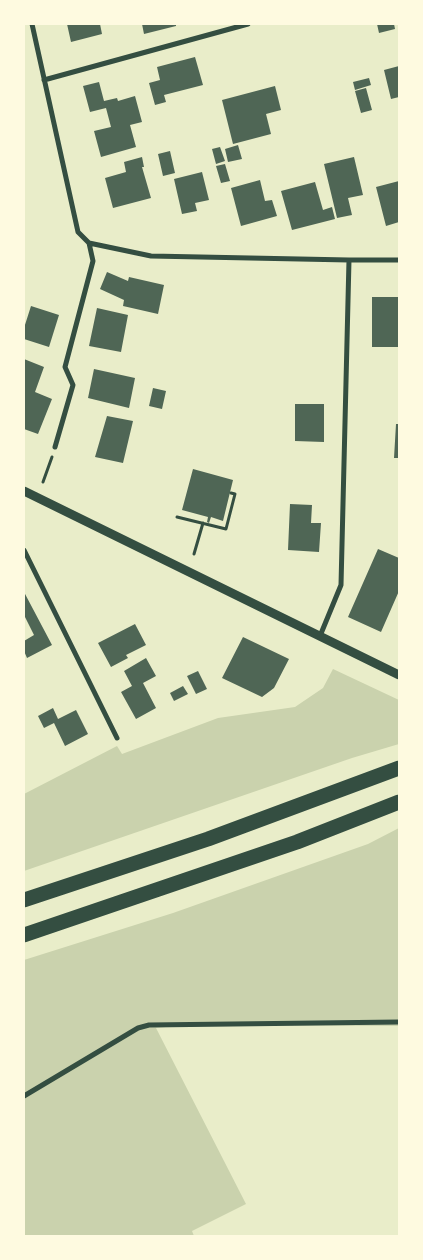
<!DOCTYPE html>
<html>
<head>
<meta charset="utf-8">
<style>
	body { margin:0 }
	#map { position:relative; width:423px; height:1260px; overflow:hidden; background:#e9edc9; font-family:Barlow,sans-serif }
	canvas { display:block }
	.frame { position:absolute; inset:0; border:25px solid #fefae0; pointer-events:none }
</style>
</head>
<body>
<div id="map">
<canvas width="423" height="1260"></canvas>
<div class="frame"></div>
</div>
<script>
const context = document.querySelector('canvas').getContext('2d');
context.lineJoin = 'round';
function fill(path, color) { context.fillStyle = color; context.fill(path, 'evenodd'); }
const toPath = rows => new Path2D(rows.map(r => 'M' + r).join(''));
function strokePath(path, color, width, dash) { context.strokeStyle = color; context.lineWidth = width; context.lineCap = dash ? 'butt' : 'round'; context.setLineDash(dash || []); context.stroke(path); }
fill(toPath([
	[333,669,399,700,399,744,352,758,24,871,24,794,117,746,122,754,218,718,295,707,323,688],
	[399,828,399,1026,185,1025,156,1028,246,1204,192,1231,194,1236,24,1236,24,960,173,913,368,844]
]), '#cad2ad');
fill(toPath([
	[67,24,100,24,102,34,71,42],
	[142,24,176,24,176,26,144,34],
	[377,24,394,24,395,29,379,33],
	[195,57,203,85,164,95,166,102,155,105,149,83,160,80,157,67],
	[399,66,399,97,391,99,384,70],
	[369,78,371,85,355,90,353,82],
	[99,82,104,101,117,98,118,101,135,96,142,122,130,125,136,147,101,157,94,131,111,127,106,108,90,112,83,86],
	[275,86,281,110,266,114,271,134,233,144,222,100],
	[366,88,372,110,361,113,355,91],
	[238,145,242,159,228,162,225,149],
	[220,147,225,161,216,164,212,149],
	[170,151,175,173,163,176,158,154],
	[142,157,144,167,142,167,151,198,113,208,105,178,126,172,124,162],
	[354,157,363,195,348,198,352,215,337,218,324,164],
	[225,164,230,181,221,183,216,166],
	[202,172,209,200,195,203,197,211,182,214,174,179],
	[260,180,265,201,272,200,277,216,241,226,231,188],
	[399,181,399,222,386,226,376,187],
	[315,182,323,210,332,207,335,219,292,230,281,191],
	[107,272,128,281,129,277,164,285,158,314,123,306,124,300,100,289],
	[372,297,399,297,399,347,372,347],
	[31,306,59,315,49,347,24,339,24,328],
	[97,308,128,315,121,352,89,346],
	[24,359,44,367,35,392,52,399,38,434,24,429],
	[94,369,135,378,129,408,88,398],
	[153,388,166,391,162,409,149,406],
	[295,404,324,404,324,442,295,441],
	[107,416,133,421,123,463,95,457],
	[396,424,399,424,399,458,394,458],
	[193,469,233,480,223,521,211,517,209,523,207,522,208,517,182,510],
	[290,504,312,505,311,523,321,523,319,552,288,550],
	[378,549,399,558,399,591,381,632,348,617],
	[24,592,52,645,27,658,24,651,24,641,34,635,24,615],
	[135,624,146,645,126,655,128,658,111,667,98,643],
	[243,637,289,659,274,688,262,697,222,678],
	[146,658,156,676,143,683,156,708,136,719,121,692,132,686,124,671],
	[198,671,207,689,196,694,187,676],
	[183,686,188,694,174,701,170,693],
	[53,708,58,719,76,710,88,734,65,746,54,723,44,728,38,716]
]), '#4f6655');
strokePath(toPath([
	[43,482,52,457],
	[177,517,226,529,235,494,231,493],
	[194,554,203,523]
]), '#344e41', 3);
strokePath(toPath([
	[32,24,78,232,89,243,151,256,349,260],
	[44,80,248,24],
	[55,447,73,385,65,367,93,261,89,243],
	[24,550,117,738],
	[320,636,341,585,349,260,399,260],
	[24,1096,138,1028,149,1025,399,1022]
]), '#344e41', 5);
strokePath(toPath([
	[24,491,399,675]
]), '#344e41', 9);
strokePath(toPath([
	[24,900,208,839,399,768],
	[24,935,297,842,399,802]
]), '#344e41', 15);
</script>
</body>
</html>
